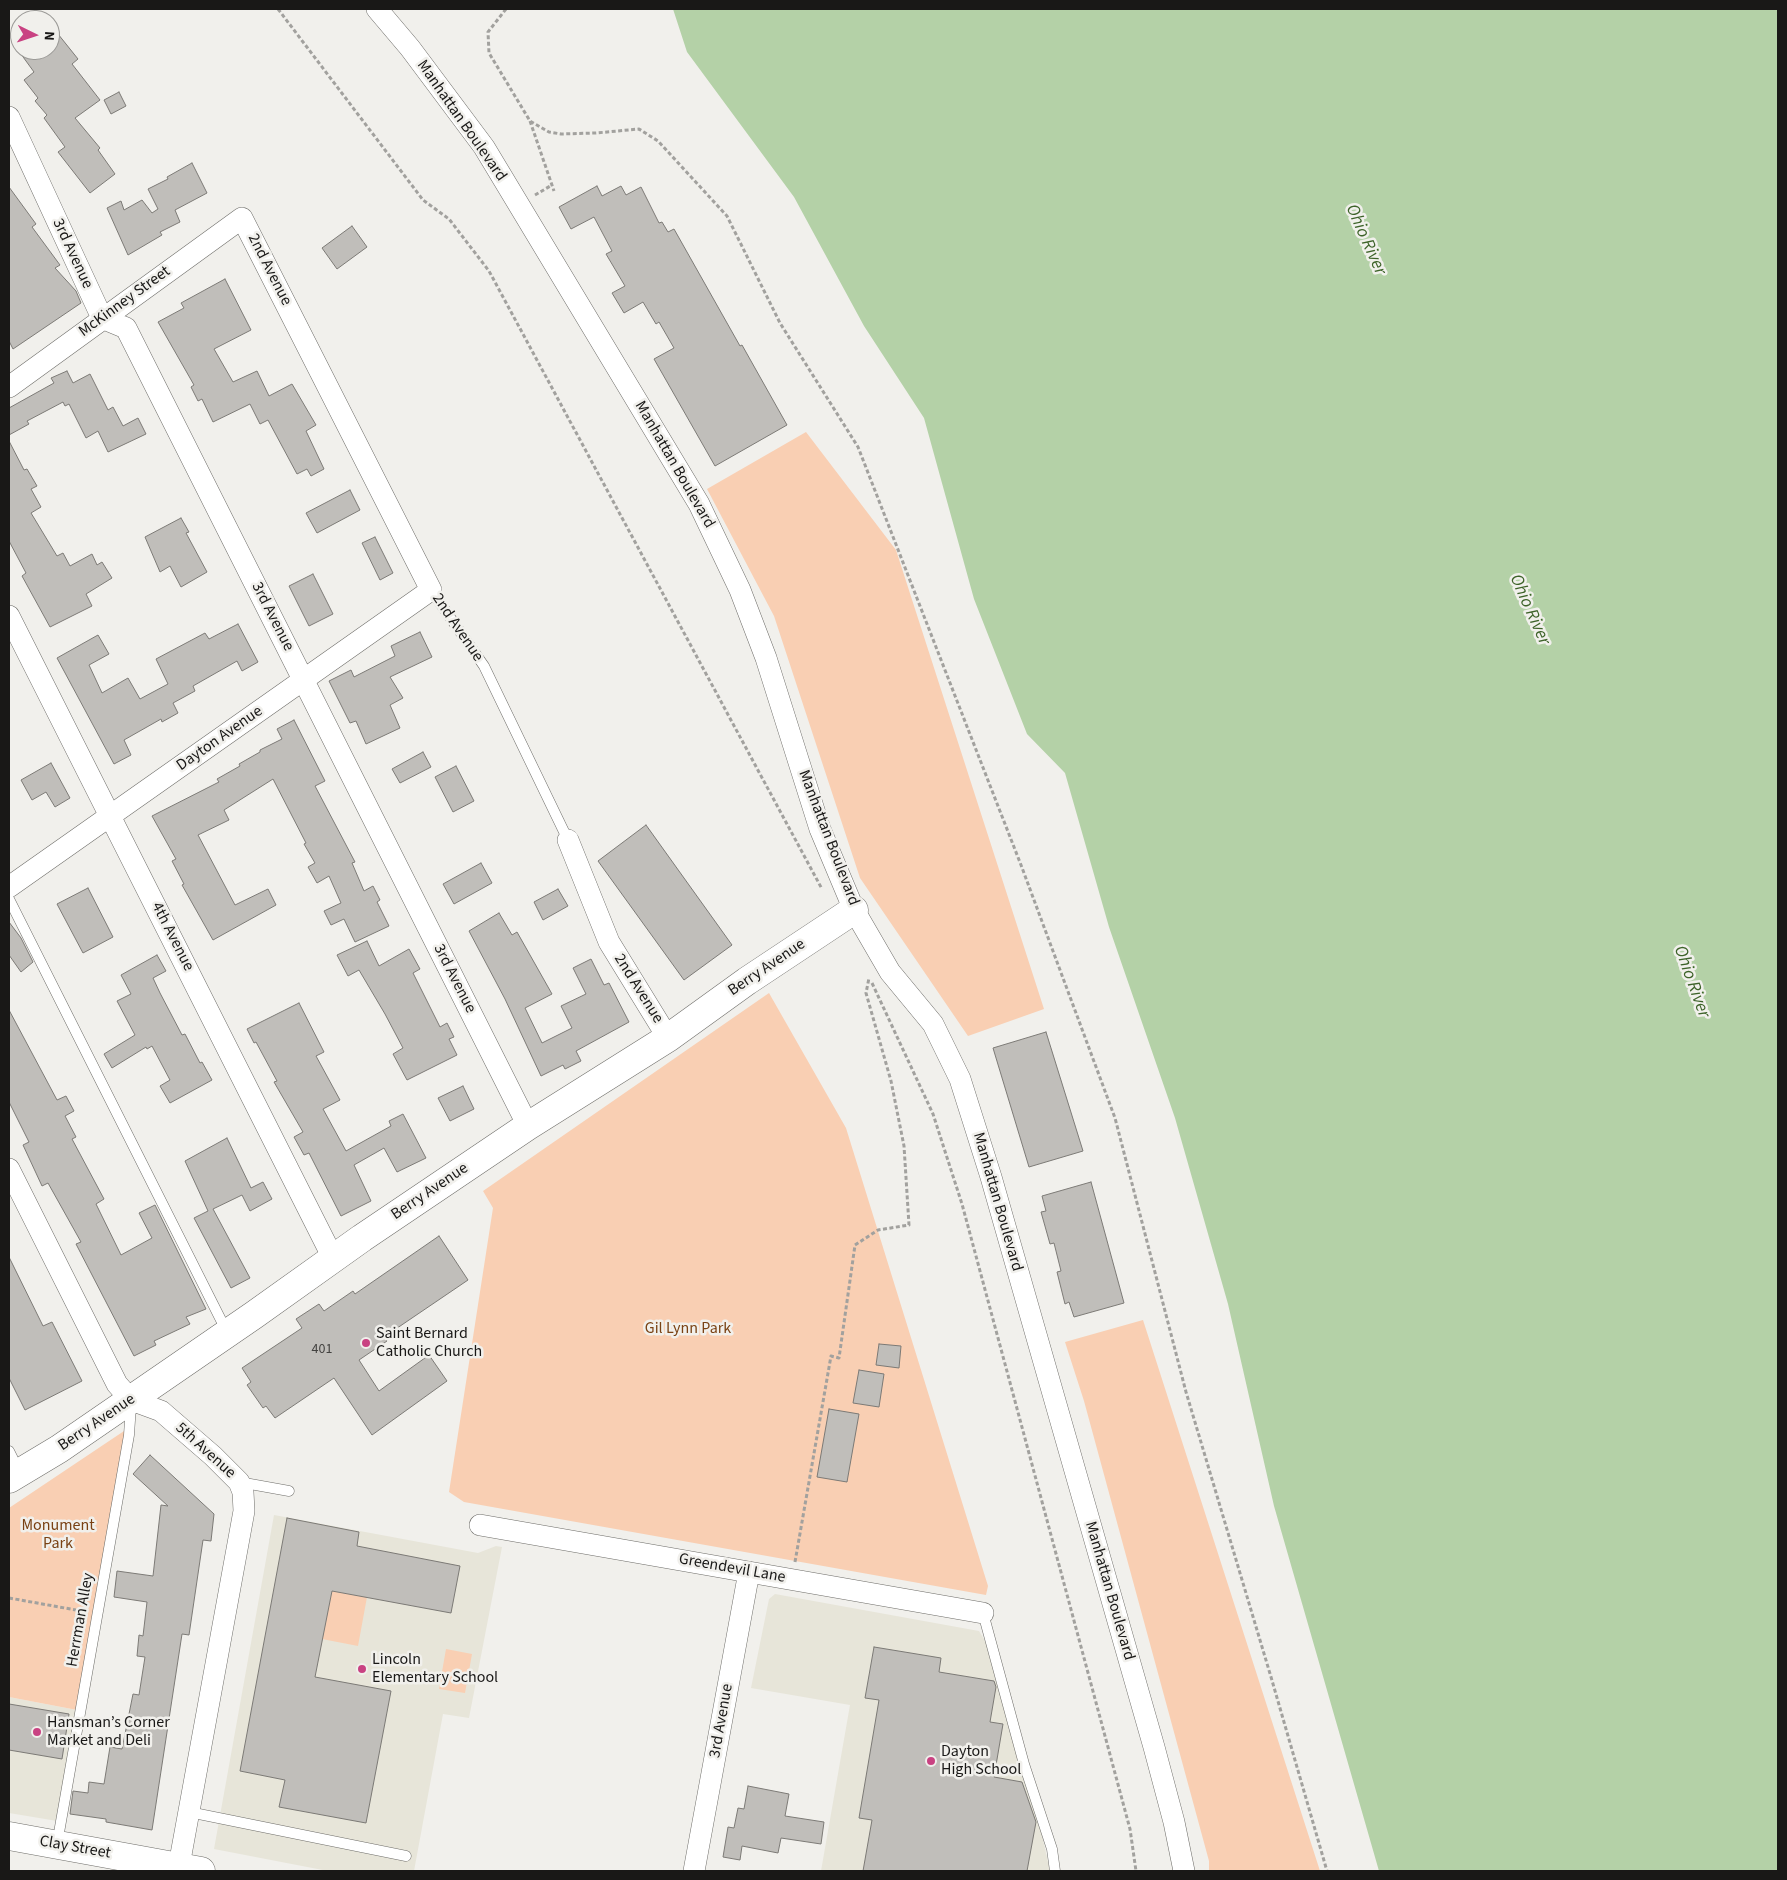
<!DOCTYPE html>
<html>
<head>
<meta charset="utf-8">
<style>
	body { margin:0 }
	#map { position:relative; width:1787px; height:1880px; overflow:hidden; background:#f1f0ec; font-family:"Source Sans 3",sans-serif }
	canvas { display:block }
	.frame { position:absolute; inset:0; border:10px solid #191817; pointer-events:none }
	.north { position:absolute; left:10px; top:10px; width:50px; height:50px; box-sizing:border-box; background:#f1f0ec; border:1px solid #9b9a97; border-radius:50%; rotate:94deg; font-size:14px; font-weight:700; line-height:20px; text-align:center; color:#191817 }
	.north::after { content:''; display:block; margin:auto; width:18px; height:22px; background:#c94282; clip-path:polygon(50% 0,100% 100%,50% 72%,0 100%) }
</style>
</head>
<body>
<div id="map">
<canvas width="1787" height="1880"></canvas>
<div class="frame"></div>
<div class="north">N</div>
</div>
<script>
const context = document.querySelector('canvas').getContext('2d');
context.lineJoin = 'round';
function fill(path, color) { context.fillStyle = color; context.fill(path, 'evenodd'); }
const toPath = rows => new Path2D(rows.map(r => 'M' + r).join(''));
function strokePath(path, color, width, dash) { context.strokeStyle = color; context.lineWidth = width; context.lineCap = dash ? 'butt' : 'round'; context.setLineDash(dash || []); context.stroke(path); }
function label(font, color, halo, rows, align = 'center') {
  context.font = font + ' "Source Sans 3",sans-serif'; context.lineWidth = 5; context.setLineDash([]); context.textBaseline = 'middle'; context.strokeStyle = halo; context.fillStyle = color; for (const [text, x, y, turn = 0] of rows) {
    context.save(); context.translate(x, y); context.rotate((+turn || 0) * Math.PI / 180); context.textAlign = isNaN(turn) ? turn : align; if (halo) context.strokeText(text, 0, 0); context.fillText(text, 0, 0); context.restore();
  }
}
fill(toPath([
	[274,1515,478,1553,496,1546,502,1547,469,1718,443,1714,414,1871,328,1871,214,1849],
	[775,1594,979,1631,988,1646,1035,1804,1050,1871,821,1871,850,1705,751,1688,769,1599],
	[9,1697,77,1710,57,1821,9,1813]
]), '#e7e5d9');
fill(toPath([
	[806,432,896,550,1044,1009,968,1036,860,878,774,616,707,489],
	[769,993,846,1128,988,1586,986,1595,464,1502,449,1492,493,1208,483,1191],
	[1143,1320,1320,1871,1209,1871,1209,1861,1084,1401,1065,1342],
	[127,1429,77,1710,9,1697,9,1508],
	[331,1591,367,1597,358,1646,322,1639],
	[446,1649,472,1654,465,1693,439,1689]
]), '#f9cfb3');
fill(toPath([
	[673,9,1778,9,1778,1871,1379,1871,1274,1506,1228,1304,1175,1118,1109,927,1065,773,1027,734,974,599,924,418,864,326,794,197,687,52]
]), '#b4d1a7');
const building = toPath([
	[50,24,78,59,72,64,100,100,75,118,100,148,98,150,115,174,90,193,58,152,65,147,44,118,47,115,35,101,38,98,24,80,34,72,18,50,50,50,50,24],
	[119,92,126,106,111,114,104,100,119,92],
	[192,163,207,193,175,210,180,222,160,232,162,235,128,255,107,208,121,201,124,210,142,200,152,213,158,209,148,189,168,179,167,177,192,163],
	[597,186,602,196,621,186,626,195,641,187,659,223,662,222,668,232,674,229,740,346,742,345,787,425,715,466,654,359,674,348,659,322,656,324,643,302,624,313,612,293,625,286,606,254,612,251,594,217,571,229,559,207,597,186],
	[9,187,36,224,32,227,60,265,55,268,76,291,81,303,13,349,9,341,9,187],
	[352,226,367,247,337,269,322,248,352,226],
	[225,279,251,330,214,349,233,382,257,371,269,396,292,384,316,425,306,431,324,469,311,476,307,469,297,474,268,420,260,424,250,404,213,422,202,399,198,401,191,387,194,385,158,322,184,308,181,303,225,279],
	[67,371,73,383,90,374,108,410,113,407,123,426,138,418,146,434,108,452,98,431,86,438,69,404,65,406,63,402,27,421,29,424,9,435,9,408,54,383,51,378,67,371],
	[9,441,24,470,27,469,37,486,31,489,41,507,31,513,57,556,63,553,70,566,92,554,97,565,102,562,112,578,86,594,92,606,50,627,22,576,26,573,9,541,9,441],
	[350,490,360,510,317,533,306,513,350,490],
	[181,518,189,532,186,533,207,572,181,587,170,566,160,572,145,537,181,518],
	[375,537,393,573,380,580,362,543,375,537],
	[313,574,333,614,309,626,289,586,313,574],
	[238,624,258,662,242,671,237,661,193,686,195,691,173,703,178,713,162,722,161,719,124,740,131,755,114,764,57,658,98,635,109,654,89,665,102,693,128,678,140,699,168,684,156,659,205,633,209,639,238,624],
	[420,632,432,657,390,677,403,698,390,705,400,728,366,744,356,721,350,723,329,681,351,670,354,677,395,656,391,646,420,632],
	[294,720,325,781,315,786,355,862,352,863,364,891,373,886,380,900,377,902,389,926,355,942,344,919,331,925,324,911,341,903,329,876,317,883,308,867,315,863,304,844,306,843,273,779,224,810,229,820,198,835,235,905,268,889,276,905,213,940,182,885,184,884,172,861,176,859,152,816,219,782,217,779,240,766,239,764,260,752,260,750,282,739,277,729,294,720],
	[423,752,431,767,400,783,392,769,423,752],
	[51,763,70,798,55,807,46,792,32,800,21,780,51,763],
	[456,766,474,801,453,812,435,777,456,766],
	[646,825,732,945,684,980,598,861,646,825],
	[481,863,492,883,454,904,443,884,481,863],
	[88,888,113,937,83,953,57,904,88,888],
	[558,889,568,906,543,920,534,902,558,889],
	[499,913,512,935,517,932,552,994,525,1008,542,1043,572,1028,561,1006,586,994,573,968,591,959,604,985,609,983,629,1022,576,1051,581,1061,565,1069,563,1065,541,1076,505,999,469,931,499,913],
	[9,922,21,938,33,962,21,972,9,955,9,922],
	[367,941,379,966,409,949,420,969,413,973,440,1027,447,1023,454,1037,449,1039,457,1055,407,1080,393,1054,403,1048,385,1014,359,970,348,976,337,955,367,941],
	[157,955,166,971,153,978,160,993,182,1035,185,1034,200,1063,202,1062,212,1080,170,1103,160,1086,170,1080,152,1046,147,1049,146,1047,112,1068,104,1054,135,1035,117,1001,131,994,121,975,157,955],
	[299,1003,324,1052,316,1056,340,1100,323,1109,346,1151,391,1126,389,1121,403,1114,426,1158,397,1172,384,1148,354,1165,371,1201,341,1216,309,1153,304,1155,294,1137,303,1132,274,1082,277,1081,256,1042,254,1043,247,1029,299,1003],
	[9,1010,57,1100,66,1096,74,1111,65,1116,76,1137,72,1139,104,1199,96,1204,121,1255,152,1238,139,1213,155,1205,206,1309,186,1317,190,1324,154,1341,156,1345,134,1356,76,1244,81,1242,48,1183,42,1186,23,1145,29,1142,9,1102,9,1010],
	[1046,1032,1083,1151,1029,1167,993,1048,1046,1032],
	[463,1086,474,1109,450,1121,438,1098,463,1086],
	[227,1138,251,1188,263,1182,272,1199,250,1211,242,1195,213,1209,250,1278,231,1288,194,1218,208,1211,185,1161,227,1138],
	[1091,1182,1124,1303,1074,1317,1069,1302,1065,1304,1057,1272,1061,1271,1054,1243,1050,1244,1041,1212,1046,1211,1042,1196,1091,1182],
	[439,1236,468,1280,384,1337,387,1341,359,1360,379,1391,429,1355,447,1381,372,1435,334,1378,275,1418,266,1406,263,1408,247,1385,251,1382,242,1368,302,1328,296,1319,319,1304,324,1311,353,1291,355,1294,439,1236],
	[9,1257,43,1326,52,1322,82,1381,25,1410,9,1378,9,1257],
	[879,1344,901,1346,899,1368,876,1365,879,1344],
	[859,1370,884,1374,879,1407,853,1403,859,1370],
	[829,1409,859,1414,847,1482,817,1477,829,1409],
	[150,1455,214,1514,211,1541,203,1540,189,1635,182,1634,152,1830,106,1822,106,1819,70,1814,73,1791,88,1793,89,1782,104,1784,110,1747,122,1749,133,1694,139,1695,145,1657,137,1656,139,1635,143,1636,147,1602,114,1597,117,1571,153,1576,161,1505,168,1506,133,1474,150,1455],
	[287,1518,359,1532,357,1546,460,1566,451,1613,332,1591,315,1677,391,1691,366,1823,279,1807,285,1780,240,1771,287,1518],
	[874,1647,941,1658,939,1672,994,1681,996,1687,990,1722,1003,1724,994,1777,1022,1782,1036,1822,1027,1871,863,1871,872,1820,859,1818,879,1700,865,1698,874,1647],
	[9,1704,69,1714,62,1759,9,1750,9,1704],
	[748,1786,789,1794,785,1816,824,1822,821,1844,781,1838,778,1853,742,1846,740,1860,723,1857,728,1827,734,1828,738,1808,744,1809,748,1786]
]);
fill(building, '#c0beba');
strokePath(building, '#7c7a76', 1);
const lane = toPath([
	[431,590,484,666,568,840],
	[9,899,227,1332],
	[9,1451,19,1471],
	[239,1482,289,1491],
	[983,1613,1024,1764,1052,1849,1055,1871],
	[189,1812,406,1856],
	[57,1844,129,1435,131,1405]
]);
const street = toPath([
	[377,9,410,48,484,147,699,504,740,590,766,658,820,829,854,910,890,972,933,1024,960,1079,991,1177,1154,1747,1174,1822,1184,1871],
	[9,117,102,318,126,328,528,1126],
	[9,387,242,218,431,590,9,887],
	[9,616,333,1258],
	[568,840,609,942,668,1038],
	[9,1169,117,1384,131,1400,161,1411,213,1456,239,1482,243,1492,244,1511,178,1871],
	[480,1525,983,1613],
	[694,1871,749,1572]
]);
const secondary = toPath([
	[9,1479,59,1449,254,1315,362,1238,528,1126,668,1038,747,981,854,910],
	[9,1836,201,1871]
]);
strokePath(lane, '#6e6d69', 11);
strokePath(street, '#6e6d69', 22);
strokePath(secondary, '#6e6d69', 29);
strokePath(toPath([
	[278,9,423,200,449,219,489,271,822,889],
	[506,9,488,32,489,53,530,121,549,132,561,134,596,133,639,129,658,141,727,216,780,323,858,447,1021,865,1115,1118,1186,1392,1271,1677,1327,1871],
	[530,121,554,191],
	[535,195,552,185],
	[872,983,933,1114,962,1204,1130,1829,1136,1871],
	[795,1562,831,1356,839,1358,855,1245,878,1230,909,1225,904,1146,891,1081,866,993,869,978],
	[9,1598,76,1610]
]), '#a2a19e', 3, [4, 2.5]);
strokePath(lane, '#fff', 10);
strokePath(street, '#fff', 21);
strokePath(secondary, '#fff', 28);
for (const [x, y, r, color] of [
	[366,1343,5,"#c94282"],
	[362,1669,5,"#c94282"],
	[37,1732,5,"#c94282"],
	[931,1761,5,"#c94282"]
]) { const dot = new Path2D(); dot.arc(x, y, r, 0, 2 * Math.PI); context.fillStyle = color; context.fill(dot); strokePath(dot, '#f1f0ec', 2); }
label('14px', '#434240', null, [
	["401",322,1350]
]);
label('16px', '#191817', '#f1f0ec', [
	["Manhattan Boulevard",461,121,55],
	["3rd Avenue",72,254,65],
	["2nd Avenue",269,270,63],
	["McKinney Street",125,302,-36],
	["Manhattan Boulevard",674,465,60],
	["3rd Avenue",272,617,63],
	["2nd Avenue",457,628,56],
	["Dayton Avenue",220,739,-35],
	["Manhattan Boulevard",828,838,69],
	["4th Avenue",172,937,63],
	["Berry Avenue",767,968,-34],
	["3rd Avenue",454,979,63],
	["2nd Avenue",638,989,58],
	["Berry Avenue",430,1192,-34],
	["Manhattan Boulevard",997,1202,74],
	["Berry Avenue",97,1423,-34],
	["5th Avenue",205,1451,42],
	["Greendevil Lane",732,1569,10],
	["Manhattan Boulevard",1109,1591,74],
	["Herrman Alley",81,1620,-80],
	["3rd Avenue",722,1721,-80],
	["Clay Street",75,1848,10]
]);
label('16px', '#7a4214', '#f1f0ec', [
	["Gil Lynn Park",688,1329],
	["Monument",58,1526],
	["Park",58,1544]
]);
label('16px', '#191817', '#f1f0ec', [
	["Saint Bernard",376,1334],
	["Catholic Church",376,1352],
	["Lincoln",372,1660],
	["Elementary School",372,1678],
	["Hansman’s Corner",47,1723],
	["Market and Deli",47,1741],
	["Dayton",941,1752],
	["High School",941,1770]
], 'left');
label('italic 18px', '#3d6329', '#f1f0ec', [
	["Ohio River",1365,240,66],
	["Ohio River",1529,610,66],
	["Ohio River",1691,982,70]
]);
</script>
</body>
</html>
